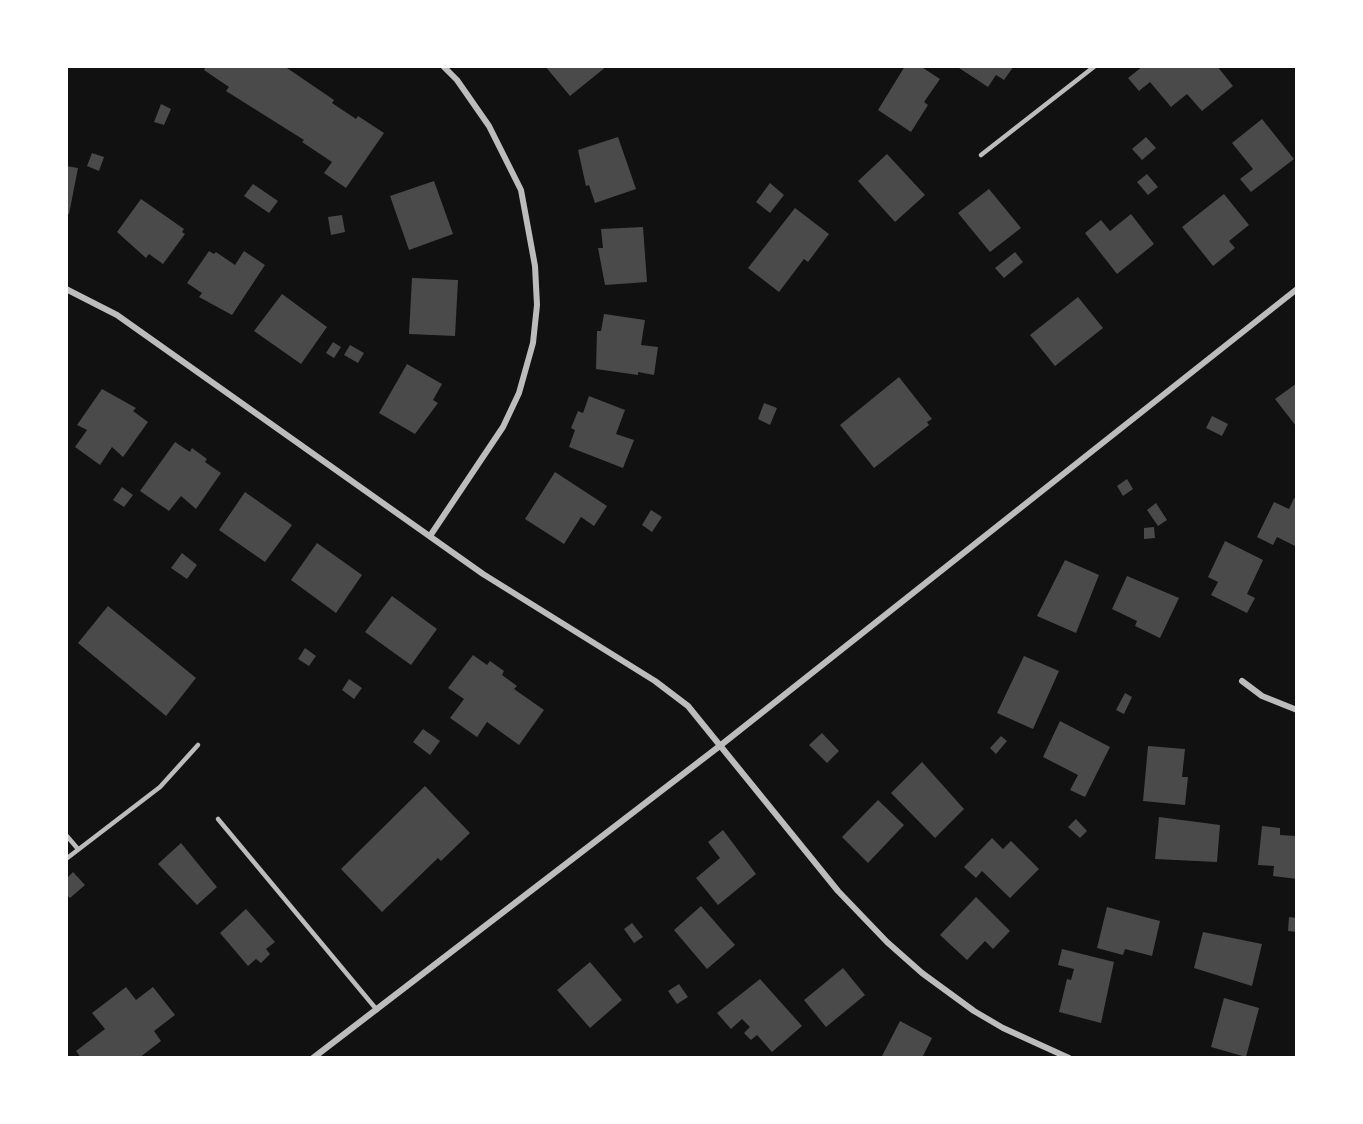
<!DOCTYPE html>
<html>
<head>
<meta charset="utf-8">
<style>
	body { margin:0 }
	#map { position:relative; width:1363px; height:1124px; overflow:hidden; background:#111; font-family:"IBM Plex Sans",sans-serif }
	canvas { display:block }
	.frame { position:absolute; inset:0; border:68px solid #fff; pointer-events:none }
</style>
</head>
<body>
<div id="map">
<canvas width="1363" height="1124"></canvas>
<div class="frame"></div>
</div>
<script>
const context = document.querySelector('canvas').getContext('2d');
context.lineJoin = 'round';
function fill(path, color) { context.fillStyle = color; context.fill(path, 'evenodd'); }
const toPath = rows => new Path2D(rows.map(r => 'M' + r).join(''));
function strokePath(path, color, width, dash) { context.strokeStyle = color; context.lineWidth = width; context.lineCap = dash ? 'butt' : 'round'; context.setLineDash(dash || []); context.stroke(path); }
fill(toPath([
	[206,66,284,66,334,100,332,103,356,119,358,116,384,133,346,188,324,173,332,162,302,142,304,140,226,91,229,87,204,70],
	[545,66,607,66,570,96],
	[905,66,920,66,940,79,924,102,928,105,911,132,878,110],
	[956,66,1014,66,1004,80,996,75,988,87],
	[1143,66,1217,66,1233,86,1202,111,1187,94,1171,107,1150,82,1139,91,1128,78],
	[161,104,171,109,164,125,154,122],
	[1262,119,1294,159,1251,192,1240,179,1253,169,1232,143],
	[618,137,636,189,595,203,589,185,586,186,578,150],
	[1146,137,1156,148,1142,160,1132,149],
	[92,153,104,157,99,171,87,166],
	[887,154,925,195,895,222,858,181],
	[66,166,78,168,69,214,66,214],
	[1147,174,1158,187,1148,195,1137,182],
	[434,181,453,234,409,250,390,196],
	[770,183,784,195,770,213,756,202],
	[253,184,278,201,269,213,244,196],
	[989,189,1021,228,990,252,958,213],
	[1224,194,1249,225,1229,241,1235,248,1213,266,1182,227],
	[141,199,184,229,182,232,185,234,163,264,149,254,146,258,117,232],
	[795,208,829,234,808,262,804,259,779,292,748,268],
	[1131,214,1154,244,1117,274,1085,233,1101,220,1110,231],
	[342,215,345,232,331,235,328,217],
	[643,227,647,282,605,285,598,248,603,248,601,229],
	[209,251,214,254,216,252,235,265,244,251,265,265,232,315,199,297,202,293,187,283],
	[1015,252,1023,262,1004,278,995,268],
	[412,278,458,280,455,336,409,334],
	[282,294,327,327,301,364,254,331],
	[1078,297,1103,328,1055,366,1030,335],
	[604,314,645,320,641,345,658,347,654,375,638,372,638,375,596,369,597,331,601,331],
	[333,342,341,347,334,358,326,353],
	[350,345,364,353,358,363,344,355],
	[407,364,442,384,433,400,438,403,415,434,379,413],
	[899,377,932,419,927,422,929,425,874,468,840,425],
	[1297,383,1297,425,1296,426,1275,399],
	[102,389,136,408,133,411,148,422,123,457,112,447,100,465,75,447,87,430,77,425],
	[589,396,625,410,616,434,634,440,623,468,569,447,575,430,571,428,578,411,583,413],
	[764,403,777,408,770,425,758,419],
	[1212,416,1228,424,1222,436,1206,428],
	[175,442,190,452,192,448,207,459,205,462,221,473,196,509,181,496,169,511,140,491],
	[555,472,607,506,594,526,581,517,564,544,525,519],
	[1127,479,1133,489,1123,496,1117,486],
	[122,487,133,495,124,507,113,500],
	[245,492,292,525,265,562,219,530],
	[1294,498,1297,500,1297,547,1277,537,1273,545,1257,537,1274,502,1289,509],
	[1156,503,1167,520,1158,526,1147,510],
	[651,510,662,517,652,532,642,525],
	[1154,527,1155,538,1144,539,1144,528],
	[1225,541,1263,560,1247,594,1255,598,1247,613,1211,595,1218,582,1208,577],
	[317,543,362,575,336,613,291,580],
	[182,553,197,565,187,579,171,568],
	[1065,560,1099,575,1076,633,1037,616],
	[1127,576,1179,598,1160,638,1135,626,1137,621,1112,609],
	[392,596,437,629,411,665,365,632],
	[108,606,196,678,166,716,78,643],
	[305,648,316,656,309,666,298,659],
	[473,655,487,665,490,661,504,671,502,675,517,686,514,689,544,710,519,745,487,722,477,737,450,718,464,699,448,688],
	[1024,656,1059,671,1033,729,997,713],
	[349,679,362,688,354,699,342,690],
	[1125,693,1132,697,1124,714,1116,710],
	[1060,721,1110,747,1085,797,1070,790,1078,775,1043,757],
	[423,729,440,741,430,755,413,742],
	[822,733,839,751,827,763,809,745],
	[1001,736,1007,741,996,754,990,748],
	[1148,746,1185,749,1182,777,1188,777,1185,805,1143,801],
	[922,762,964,809,935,838,891,793],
	[425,786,470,833,441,861,438,858,382,912,341,869],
	[878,800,904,825,868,863,842,837],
	[1159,817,1220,825,1217,862,1155,859],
	[1076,819,1087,831,1080,838,1068,827],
	[1262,826,1280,828,1280,835,1297,836,1297,879,1273,876,1274,866,1258,865],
	[723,830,756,874,718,905,696,878,720,858,708,842],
	[992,838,1003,849,1011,841,1039,869,1010,898,982,871,976,878,964,867],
	[181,843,217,887,197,905,158,864],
	[73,872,85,885,70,898,66,894,66,879],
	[976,897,1010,931,993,949,985,941,967,960,940,935],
	[701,906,735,945,707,969,674,930],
	[1107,907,1160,921,1152,956,1125,949,1123,955,1097,948],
	[246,909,275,942,266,949,270,954,261,963,256,959,248,966,220,933],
	[1289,917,1297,918,1297,932,1288,931],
	[632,923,643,937,634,943,624,929],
	[1203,932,1262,944,1252,986,1194,968],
	[1062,949,1114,962,1101,1023,1059,1012,1067,979,1071,980,1074,969,1058,965],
	[590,962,622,1000,590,1028,557,990],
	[843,968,865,995,826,1027,804,1000],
	[760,979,802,1026,772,1052,757,1035,751,1040,744,1033,750,1027,742,1019,731,1029,717,1013],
	[679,984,688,997,677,1004,668,991],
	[126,987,136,1000,153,987,175,1015,154,1031,161,1041,139,1058,81,1058,76,1051,105,1029,92,1013],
	[1224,998,1259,1008,1246,1057,1211,1047],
	[900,1021,932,1038,922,1058,881,1058]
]), '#4a4a4a');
strokePath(toPath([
	[981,155,1095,66],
	[218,819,377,1010],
	[66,835,78,849],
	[66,859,160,787,198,745]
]), '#bcbcbc', 4.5);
strokePath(toPath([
	[66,289,117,315,483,574,655,681,688,706,838,891,887,942,922,973,974,1011,1003,1028,1069,1058],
	[430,536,503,427,519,393,533,343,537,305,535,266,521,190,489,126,457,80,443,66],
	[1242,681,1262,696,1297,710],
	[313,1058,721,745,1297,289]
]), '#bcbcbc', 6);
</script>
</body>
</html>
